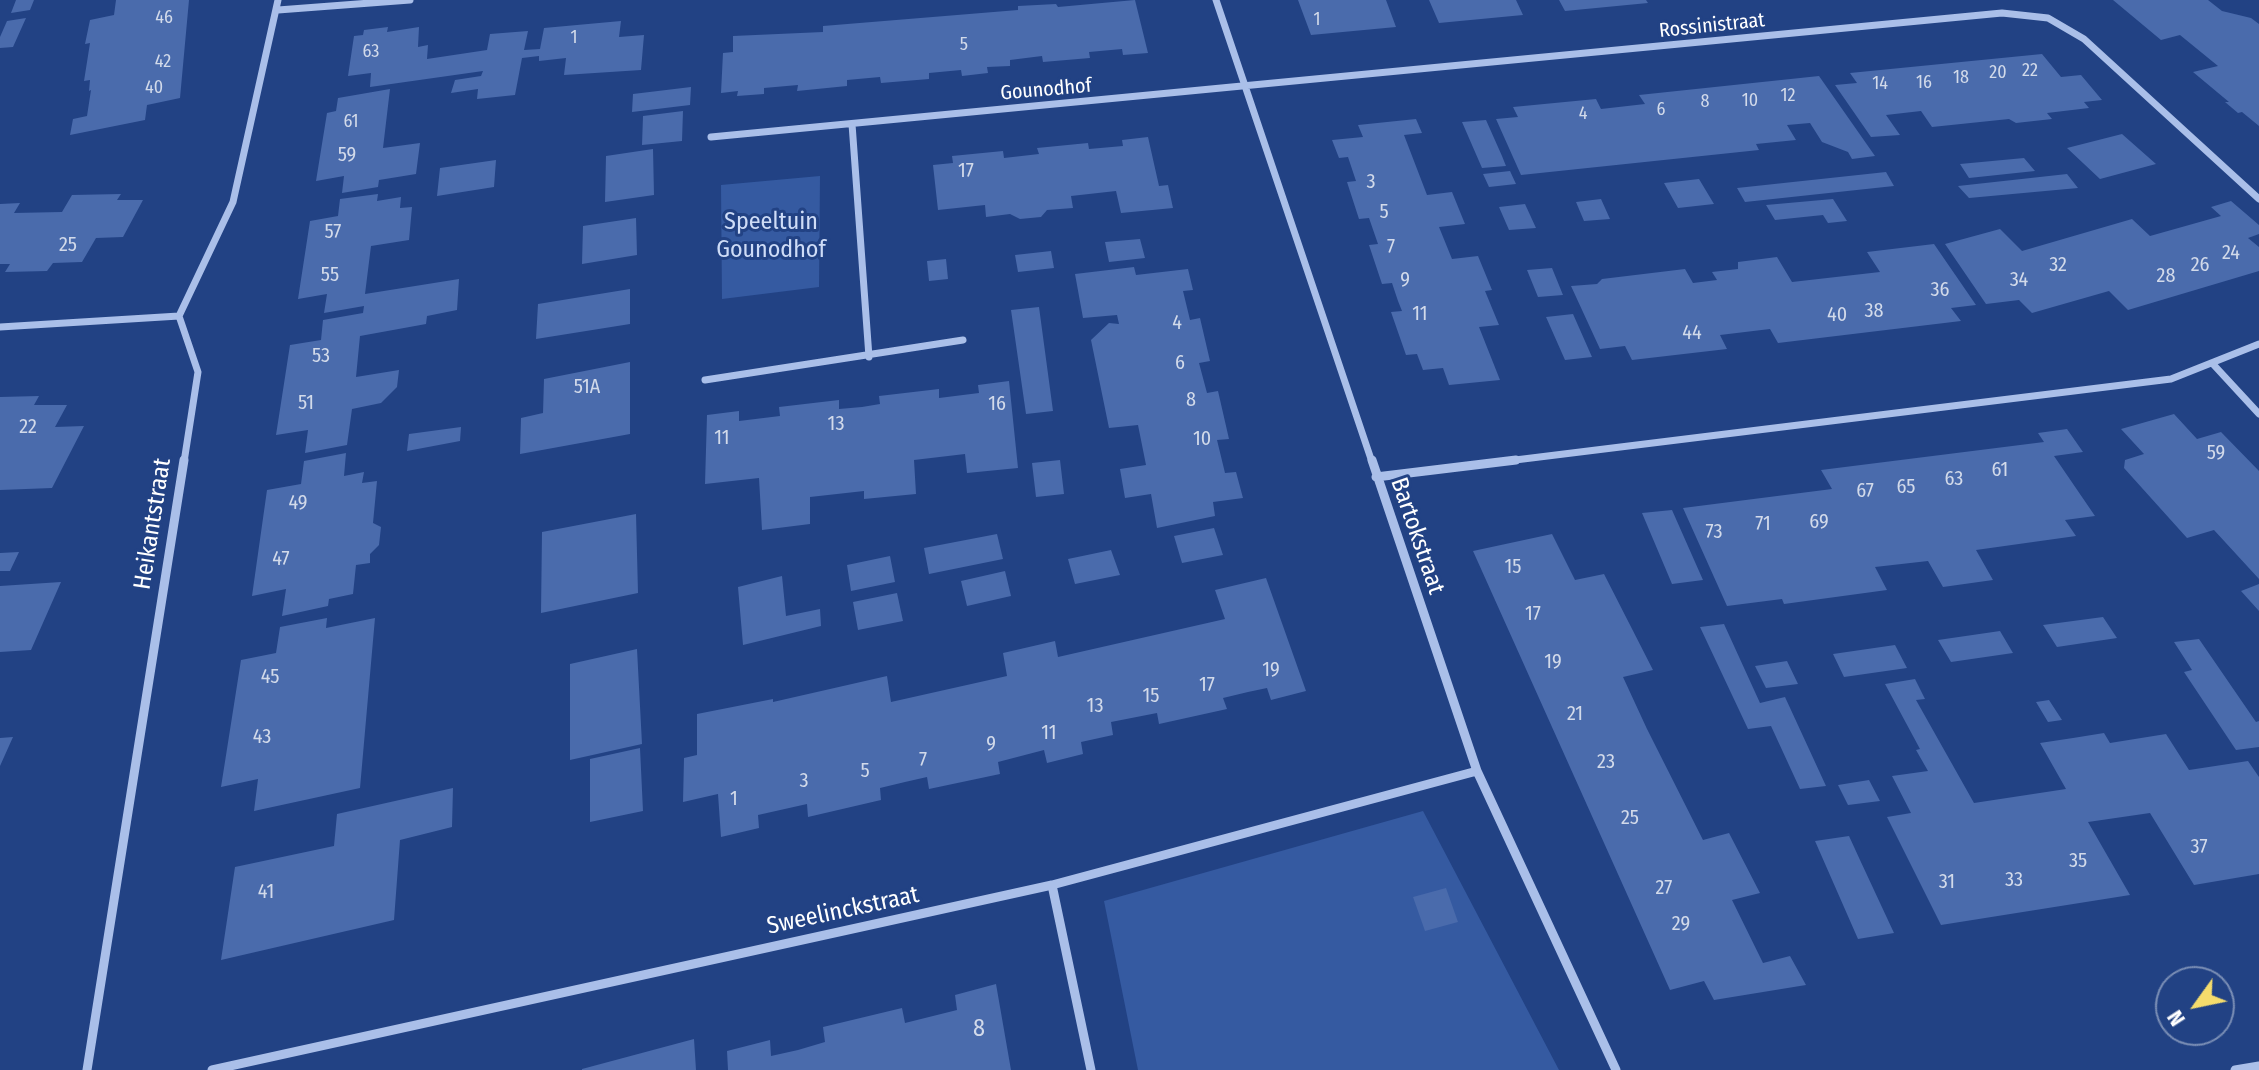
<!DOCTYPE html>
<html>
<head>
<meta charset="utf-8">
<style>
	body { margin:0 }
	#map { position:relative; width:2259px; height:1070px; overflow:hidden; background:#224284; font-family:"Fira Sans Condensed",sans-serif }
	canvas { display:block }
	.north { position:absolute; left:2155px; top:966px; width:80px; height:80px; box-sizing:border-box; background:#224284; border:2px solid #7a8eb5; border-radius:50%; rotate:237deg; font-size:22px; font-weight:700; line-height:32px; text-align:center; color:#fff }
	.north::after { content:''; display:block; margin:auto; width:28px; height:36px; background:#f5dc6c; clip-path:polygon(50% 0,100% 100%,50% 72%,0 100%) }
</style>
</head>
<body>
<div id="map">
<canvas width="2259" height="1070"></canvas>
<div class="north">N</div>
</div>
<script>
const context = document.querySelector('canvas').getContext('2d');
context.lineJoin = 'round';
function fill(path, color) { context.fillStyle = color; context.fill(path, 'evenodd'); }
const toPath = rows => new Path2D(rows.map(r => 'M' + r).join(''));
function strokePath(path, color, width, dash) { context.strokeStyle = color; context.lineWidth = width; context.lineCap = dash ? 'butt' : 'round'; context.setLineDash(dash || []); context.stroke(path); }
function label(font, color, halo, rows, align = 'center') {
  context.font = font + ' "Fira Sans Condensed",sans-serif'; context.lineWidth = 6; context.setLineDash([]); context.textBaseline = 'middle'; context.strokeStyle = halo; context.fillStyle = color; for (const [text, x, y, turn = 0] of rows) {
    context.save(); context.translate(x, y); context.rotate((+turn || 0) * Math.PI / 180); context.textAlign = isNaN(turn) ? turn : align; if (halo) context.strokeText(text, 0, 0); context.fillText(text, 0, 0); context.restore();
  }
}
fill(toPath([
	[820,176,819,287,722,299,721,185],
	[1423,811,1559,1070,1138,1070,1104,901]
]), '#355aa1');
fill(toPath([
	[16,0,34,0,30,10,11,13],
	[116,0,189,0,180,98,147,105,145,120,70,135,73,119,87,116,91,90,89,91,90,80,84,81,90,43,85,44,90,20,114,15],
	[1135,0,1148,53,1123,55,1122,49,1089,52,1090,58,1043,62,1042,56,1010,60,1010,66,987,67,988,73,962,76,961,70,929,73,929,79,881,83,880,77,847,80,847,86,797,91,798,85,764,88,764,94,737,96,738,91,721,93,723,53,733,52,733,36,823,32,823,26,1018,10,1018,6,1056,4,1058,7],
	[1298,0,1386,0,1396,27,1311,35],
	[1429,0,1516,0,1523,15,1439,23],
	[1559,0,1646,0,1648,3,1565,11],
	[2113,0,2208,0,2222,11,2251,18,2259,24,2259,126,2242,112,2238,113,2225,102,2229,102,2193,72,2218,66,2180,35,2161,40],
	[26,18,13,47,0,48,0,37,7,21],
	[621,21,619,37,644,35,641,70,564,75,566,58,539,61,539,56,522,58,515,95,477,99,478,89,451,93,455,80,481,76,483,71,370,87,371,73,348,76,354,36,363,35,364,30,388,27,387,32,419,27,418,47,428,45,427,59,487,50,490,34,528,31,524,50,540,49,544,28],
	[2042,54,2061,77,2081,75,2102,100,2084,102,2089,108,2047,113,2052,119,2016,123,2009,119,1932,127,1921,111,1886,115,1900,135,1871,137,1835,85,1857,83,1850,73],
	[1819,76,1875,156,1852,159,1848,152,1822,142,1810,123,1787,125,1796,140,1756,144,1759,150,1521,175,1496,119,1518,117,1513,107,1596,99,1601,109,1645,104,1639,95],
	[691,87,690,105,632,112,633,94],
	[390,89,383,148,420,143,416,174,379,180,378,187,342,193,344,176,316,181,327,113,336,111,338,98],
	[683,111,682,141,642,145,643,116],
	[1416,119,1422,133,1404,135,1427,195,1452,192,1465,224,1439,227,1452,259,1478,256,1492,290,1485,291,1499,325,1479,327,1500,380,1449,385,1443,368,1423,370,1417,354,1406,355,1391,312,1402,311,1398,301,1392,283,1382,284,1369,245,1378,244,1369,218,1359,219,1347,182,1356,181,1348,157,1339,158,1332,140,1363,137,1358,125],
	[1486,120,1502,156,1506,166,1482,168,1462,122],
	[2122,134,2156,164,2100,179,2067,148],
	[1148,137,1159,186,1168,185,1173,208,1121,213,1116,191,1071,196,1073,208,1047,210,1041,217,1020,219,1010,214,986,217,985,205,938,210,933,165,953,163,952,156,1003,151,1004,158,1039,154,1037,148,1088,143,1089,149,1123,146,1122,140],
	[653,149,654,195,605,202,606,156],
	[2024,158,2035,171,1969,178,1960,164],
	[496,160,494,187,437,196,440,168],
	[1510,171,1516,184,1489,187,1483,174],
	[1886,172,1894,186,1745,202,1737,188],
	[2067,174,2078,188,1969,198,1958,186],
	[1699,179,1714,204,1678,208,1664,183],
	[121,194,117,200,143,200,123,237,96,238,82,262,53,263,47,271,5,272,10,264,0,264,0,204,20,203,14,213,62,212,72,195],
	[378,194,377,201,401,197,400,208,412,207,409,240,371,246,365,294,459,279,457,310,427,316,426,324,360,336,356,377,399,370,397,387,381,403,352,409,347,445,305,453,308,430,276,435,290,345,321,340,323,320,363,313,364,306,324,313,327,294,298,299,310,221,338,216,340,199],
	[1601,199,1610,219,1584,221,1576,202],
	[1833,199,1847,221,1828,223,1823,215,1775,220,1766,205],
	[2231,201,2259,225,2259,234,2248,238,2259,247,2259,271,2128,310,2109,291,2032,313,2019,300,1986,304,1945,244,2000,229,2022,251,2132,219,2150,236,2221,216,2211,207],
	[1525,204,1536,228,1509,230,1499,207],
	[636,218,637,255,582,264,583,226],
	[1140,239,1145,258,1109,262,1105,242],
	[1934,244,1976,305,1951,308,1961,321,1778,343,1770,329,1720,335,1727,349,1632,360,1625,346,1600,349,1571,286,1597,284,1602,279,1685,269,1693,283,1717,280,1712,272,1738,269,1738,262,1777,257,1792,282,1880,272,1867,252],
	[1051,251,1054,268,1018,272,1015,255],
	[946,259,948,279,929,281,927,261],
	[1134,267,1136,275,1188,269,1193,290,1183,291,1190,320,1200,318,1210,361,1199,363,1207,393,1218,391,1229,439,1217,440,1225,473,1236,472,1243,498,1213,502,1215,516,1157,528,1151,494,1125,498,1120,469,1146,465,1138,425,1109,428,1091,340,1109,323,1119,324,1117,315,1083,318,1075,274],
	[1552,268,1563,295,1538,297,1527,270],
	[630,289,630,324,536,339,538,304],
	[1039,307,1053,411,1026,414,1011,310],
	[1573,314,1592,357,1565,360,1546,317],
	[630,362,630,434,520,454,521,418,543,413,544,379],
	[1009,381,1018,468,967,473,965,454,914,460,916,494,864,499,864,491,810,497,810,524,762,530,759,478,705,484,707,415,739,411,739,421,780,416,779,407,839,400,839,409,862,407,880,404,879,396,939,389,939,398,979,393,978,385],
	[39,396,34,405,67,405,55,427,84,426,52,488,0,490,0,397],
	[2174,414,2197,439,2221,432,2259,471,2259,579,2214,530,2187,538,2124,468,2125,460,2144,454,2121,429],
	[461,427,460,441,407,451,409,434],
	[2067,429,2083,452,2054,456,2095,516,2065,520,2076,536,1976,550,1993,580,1943,587,1928,561,1875,567,1887,590,1784,604,1782,599,1727,606,1683,508,1832,489,1821,470,2044,442,2038,433],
	[346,453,344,476,364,472,362,483,377,481,373,523,381,527,379,545,370,554,370,563,356,565,353,594,329,599,328,606,282,616,286,589,252,596,267,490,301,484,304,461],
	[1060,460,1064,494,1036,497,1032,463],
	[1672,510,1695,562,1703,580,1672,584,1642,513],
	[636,514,638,593,541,613,542,532],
	[1214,528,1223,555,1182,563,1174,536],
	[997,534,1003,559,929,574,924,548],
	[1552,534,1575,580,1604,574,1653,670,1623,677,1647,729,1703,840,1729,833,1760,893,1732,900,1763,963,1790,956,1806,985,1714,1000,1704,981,1670,990,1473,551],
	[1111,550,1120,575,1075,584,1068,559],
	[19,552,10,571,0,571,0,553],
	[890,556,895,582,851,591,847,565],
	[1005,571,1011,596,967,606,961,581],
	[782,576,786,616,820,609,821,626,743,645,738,587],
	[1266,578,1306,691,1271,700,1267,688,1248,692,1223,698,1227,709,1159,724,1157,713,1111,722,1113,735,1081,742,1083,754,1047,763,1044,750,998,762,1000,774,929,789,927,777,905,782,880,788,881,800,808,817,807,804,758,815,759,828,721,837,718,794,683,802,684,758,697,755,697,714,773,699,773,702,887,676,891,702,1007,676,1003,653,1055,641,1058,657,1225,619,1215,590],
	[61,582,31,650,0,652,0,586],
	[2259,584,2259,611,2241,591],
	[897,593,903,621,858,630,853,602],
	[2103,617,2117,638,2057,647,2043,625],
	[327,618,326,628,375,618,360,788,254,811,258,779,221,787,241,660,276,653,280,627],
	[1724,624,1760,703,1785,697,1826,786,1800,789,1771,726,1748,729,1700,627],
	[2000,631,2013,653,1951,662,1938,640],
	[2199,639,2256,722,2259,721,2259,747,2236,750,2184,672,2192,670,2174,642],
	[1895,645,1907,668,1844,677,1833,654],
	[637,649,642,744,570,760,570,664],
	[1787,661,1798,684,1766,688,1755,666],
	[1915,679,1925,699,1916,700,1974,803,2066,789,2040,743,2073,738,2104,733,2110,743,2166,734,2189,770,2248,761,2259,777,2259,874,2194,885,2150,813,2088,822,2130,895,1941,925,1887,817,1911,813,1892,776,1928,771,1916,750,1920,749,1885,684],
	[2049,700,2062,720,2048,722,2036,702],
	[13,737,0,766,0,738],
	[640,748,643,811,590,822,590,759],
	[1869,780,1880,801,1848,805,1838,785],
	[453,788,452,827,400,840,394,920,221,960,235,867,334,846,337,814],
	[1849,836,1860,860,1894,933,1858,939,1815,841],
	[1446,888,1458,922,1425,931,1413,897],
	[996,984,1011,1070,728,1070,727,1051,770,1040,771,1056,798,1050,825,1042,823,1027,902,1008,905,1023,957,1010,955,995],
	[694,1039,696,1070,582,1070,582,1069]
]), '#4a6bac');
strokePath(toPath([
	[1216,0,1372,462],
	[278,10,410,0],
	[852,124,869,357],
	[711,137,2002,13,2048,18,2084,39,2259,199],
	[0,327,179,316],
	[2212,363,2259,414],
	[705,380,963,340],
	[184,462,198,372,179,316,233,202,278,0],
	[1499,462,2171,379,2259,344]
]), '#aabfe9', 7);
strokePath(toPath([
	[1372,460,1477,771,1616,1070],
	[1376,477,1516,460],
	[1052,885,1091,1070],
	[87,1070,184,460],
	[212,1070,1052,885,1477,771],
	[2235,1070,2259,1066]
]), '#aabfe9', 9);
label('18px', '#d2daea', null, [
	["46",164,18],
	["1",1317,20],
	["1",574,38],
	["5",964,45],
	["63",371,52],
	["42",163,62],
	["22",2030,71],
	["20",1998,73],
	["18",1961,78],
	["16",1924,83],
	["14",1880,84],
	["40",154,88],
	["12",1788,96],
	["10",1750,101],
	["8",1705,102],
	["6",1661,110],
	["4",1583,114],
	["61",351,122]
]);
label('20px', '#fff', '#224284', [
	["Rossinistraat",1712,26,-6],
	["Gounodhof",1046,90,-5]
]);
label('20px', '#d2daea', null, [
	["59",347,155],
	["17",966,171],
	["3",1371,182],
	["5",1384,212],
	["57",333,232],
	["25",68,245],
	["7",1391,247],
	["24",2231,253],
	["32",2058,265],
	["26",2200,265],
	["55",330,275],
	["28",2166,276],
	["9",1405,280],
	["34",2019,280],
	["36",1940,290],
	["38",1874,311],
	["11",1420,314],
	["40",1837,315],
	["4",1177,323],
	["44",1692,333],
	["53",321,356],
	["6",1180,363],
	["51A",587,387],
	["8",1191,400],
	["51",306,403],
	["16",997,404],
	["13",836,424],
	["22",28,427],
	["11",722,438],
	["10",1202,439],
	["59",2216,453],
	["61",2000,470],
	["63",1954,479],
	["65",1906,487],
	["67",1865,491],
	["49",298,503],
	["69",1819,522],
	["71",1763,524],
	["73",1714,532],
	["47",281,559],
	["15",1513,567],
	["17",1533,614],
	["19",1553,662],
	["19",1271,670],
	["45",270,677],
	["17",1207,685],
	["15",1151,696],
	["13",1095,706],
	["21",1575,714],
	["11",1049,733],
	["43",262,737],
	["9",991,744],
	["7",923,760],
	["23",1606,762],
	["5",865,771],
	["3",804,781],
	["1",734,799],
	["25",1630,818],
	["37",2199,847],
	["35",2078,861],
	["33",2014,880],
	["31",1947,882],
	["27",1664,888],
	["41",266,892],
	["29",1681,924]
]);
label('24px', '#cedcf7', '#224284', [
	["Speeltuin",771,222],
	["Gounodhof",771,250]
]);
label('24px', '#fff', '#224284', [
	["Heikantstraat",153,524,-81],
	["Bartokstraat",1417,536,71],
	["Sweelinckstraat",843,911,-12]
]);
label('24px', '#d2daea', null, [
	["8",979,1029]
]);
</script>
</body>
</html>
